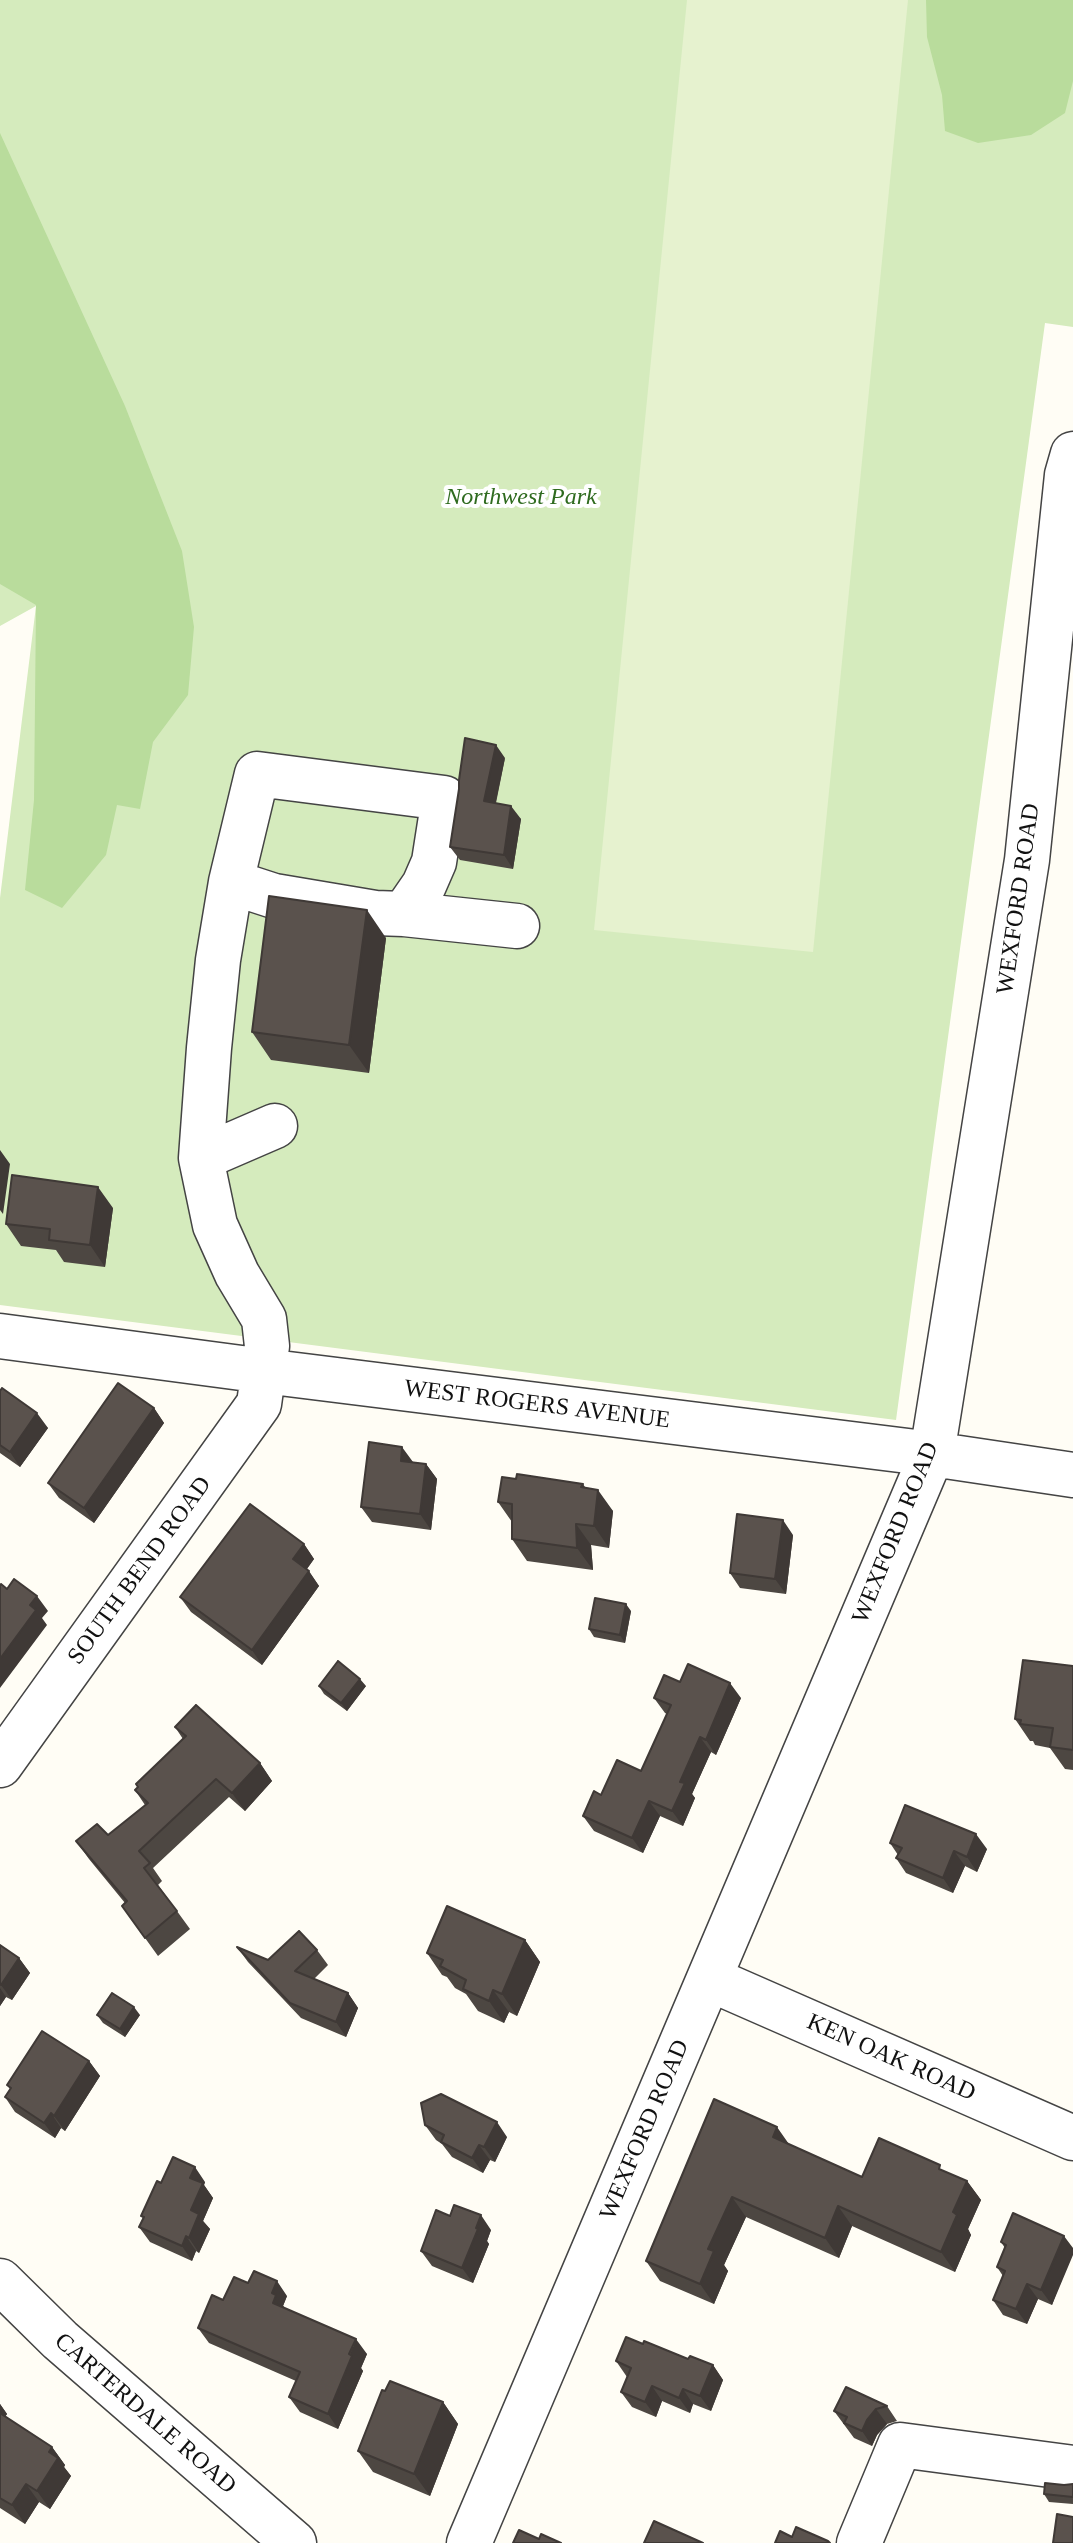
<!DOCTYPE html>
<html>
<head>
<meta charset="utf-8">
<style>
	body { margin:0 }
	canvas { display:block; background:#fffdf5 }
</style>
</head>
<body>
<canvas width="1073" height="2543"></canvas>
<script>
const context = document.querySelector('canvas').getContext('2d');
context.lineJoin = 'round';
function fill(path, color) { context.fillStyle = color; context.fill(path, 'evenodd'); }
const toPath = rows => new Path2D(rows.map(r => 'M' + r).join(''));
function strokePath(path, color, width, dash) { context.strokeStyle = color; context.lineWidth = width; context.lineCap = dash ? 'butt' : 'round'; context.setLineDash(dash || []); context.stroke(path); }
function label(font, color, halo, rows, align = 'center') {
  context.font = font + ' Georgia,serif'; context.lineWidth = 8; context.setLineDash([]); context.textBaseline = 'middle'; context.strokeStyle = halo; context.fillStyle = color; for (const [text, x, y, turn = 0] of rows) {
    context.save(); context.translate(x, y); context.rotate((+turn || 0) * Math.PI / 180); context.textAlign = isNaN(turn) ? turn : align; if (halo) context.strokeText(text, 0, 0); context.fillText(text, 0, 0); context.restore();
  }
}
fill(toPath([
	[0,0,1073,0,1073,327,1045,323,896,1420,0,1305,0,898,36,606,0,626]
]), '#d5ebbd');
fill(toPath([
	[926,0,1073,0,1073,81,1065,113,1031,135,978,143,945,131,942,95,927,37],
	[0,133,125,406,182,551,194,627,188,695,153,742,140,809,117,805,106,855,62,908,25,890,34,800,36,605,0,584]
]), '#b9dc9c');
fill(toPath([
	[687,0,908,0,813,952,594,930]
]), '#e6f2cf');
const minor = toPath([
	[231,882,274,896,375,913,404,914,517,926],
	[201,1158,275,1126],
	[0,1336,264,1371,932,1454,1073,1475],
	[0,1765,259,1404,267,1346,264,1319,237,1274,215,1225,201,1158,209,1048,218,960,231,882,257,774,444,798,434,862,424,885,404,914],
	[710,1979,1073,2138],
	[0,2281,60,2340,294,2543],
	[469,2543,932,1454,1027,860,1067,475,1073,454],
	[859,2543,900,2445,1073,2468]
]);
strokePath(minor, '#444', 47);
strokePath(minor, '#fff', 44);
fill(toPath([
	[505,758,496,803,521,819,513,869,460,860,450,847],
	[386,938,369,1073,271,1060,252,1032],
	[113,1208,105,1267,64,1262,56,1250,21,1246,6,1224],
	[0,1391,48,1428,20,1467,0,1453],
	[154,1408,164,1423,94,1523,59,1498,48,1483],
	[413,1462,426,1464,437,1479,431,1530,372,1522,361,1507],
	[585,1488,613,1511,609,1548,591,1545,593,1570,527,1561,512,1539,512,1522,498,1502],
	[793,1535,786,1594,740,1588,730,1573],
	[304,1544,314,1559,307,1569,319,1586,262,1665,191,1612,180,1597],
	[631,1611,625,1643,594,1637,589,1629],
	[1073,1666,1073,1770,1065,1769,1050,1748,1035,1745,1033,1741,1030,1741,1015,1719],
	[680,1682,741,1698,716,1755,711,1752,692,1794,695,1798,683,1826,660,1816,643,1853,594,1831,583,1816,601,1795,641,1771,667,1714,665,1713,654,1698],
	[319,1686,366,1686,347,1711,324,1694],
	[175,1727,260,1763,272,1781,245,1811,229,1797,153,1868,162,1881,158,1885,190,1929,158,1956,122,1906,125,1903,89,1859,76,1841,108,1835,145,1805,135,1790,183,1739],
	[890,1843,987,1849,977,1872,965,1866,953,1893,906,1873,896,1858,898,1855],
	[525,1940,540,1962,517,2016,509,2012,504,2023,478,2011,466,1994,455,1988,447,1977,442,1975,427,1953],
	[0,1945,19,1958,30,1973,12,2000,6,1997,0,2006],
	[237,1947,268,1960,317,1950,328,1965,314,1979,348,1993,358,2008,346,2037,301,2018,248,1962],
	[97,2015,140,2015,125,2037,103,2023],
	[89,2061,100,2076,65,2131,61,2128,55,2138,15,2112,5,2097,10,2089,7,2085],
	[425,2125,507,2137,495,2162,490,2160,483,2173,452,2157,442,2144,436,2140],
	[788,2144,862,2177,944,2171,967,2181,981,2200,968,2229,971,2235,955,2272,852,2226,839,2258,746,2217,724,2265,728,2271,714,2304,660,2281,646,2261],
	[205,2182,204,2185,213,2198,203,2221,210,2229,199,2253,196,2251,192,2261,150,2242,139,2227,143,2218,141,2216,161,2183],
	[491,2230,487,2241,489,2244,473,2283,432,2266,421,2251],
	[1001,2242,1073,2248,1052,2305,1038,2299,1027,2324,1003,2315,993,2300,1003,2276,997,2267,1005,2248],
	[287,2296,283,2306,285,2308,367,2354,361,2368,363,2371,338,2429,300,2412,289,2397,296,2381,209,2343,198,2328,223,2300],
	[643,2344,688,2359,713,2365,723,2380,711,2411,693,2404,690,2413,662,2401,656,2417,632,2407,621,2392,627,2377,616,2361],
	[443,2402,458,2424,430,2496,373,2472,358,2451],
	[0,2404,7,2414,5,2417,52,2447,65,2465,64,2467,71,2476,50,2509,39,2502,25,2524,0,2508],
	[887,2406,897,2421,887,2424,877,2435,872,2446,854,2438,834,2411],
	[1073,2484,1073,2504,1049,2502,1044,2494,1064,2485]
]), '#4d4742');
fill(toPath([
	[496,745,505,758,493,815,484,801],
	[511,806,521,819,513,869,504,855],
	[367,910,386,938,369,1073,349,1045],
	[0,1150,10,1164,3,1214,0,1210],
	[98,1187,113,1208,105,1267,90,1245],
	[154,1408,164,1423,94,1523,84,1508],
	[37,1413,48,1428,20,1467,10,1452],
	[402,1447,413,1462,412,1476,401,1461],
	[426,1464,437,1479,431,1530,420,1514],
	[583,1484,596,1504,598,1490,613,1511,609,1548,594,1526,581,1487],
	[783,1520,793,1535,786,1594,775,1579],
	[576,1524,591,1545,593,1570,577,1548],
	[304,1544,314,1559,303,1574,293,1559],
	[309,1571,319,1586,262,1665,252,1650],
	[37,1596,48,1611,42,1618,47,1625,0,1688,0,1659,30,1605],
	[626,1604,631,1611,625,1643,620,1635],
	[360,1679,366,1686,347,1711,341,1703],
	[730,1683,741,1698,716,1755,706,1740],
	[700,1737,711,1752,692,1794,695,1798,683,1826,672,1811,680,1782],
	[260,1763,272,1781,245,1811,232,1793],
	[649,1801,660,1816,643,1853,632,1838],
	[976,1834,987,1849,977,1872,967,1857],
	[954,1851,965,1866,953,1893,943,1878],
	[525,1940,540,1962,517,2016,502,1994],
	[19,1958,30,1973,12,2000,1,1985],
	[0,1988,6,1997,0,2006],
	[493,1990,509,2012,504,2023,489,2001],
	[348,1993,358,2008,346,2037,336,2022],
	[134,2007,140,2015,125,2037,120,2029],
	[89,2061,100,2076,65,2131,54,2116],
	[51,2113,61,2128,55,2138,44,2123],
	[497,2122,507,2137,495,2162,484,2147],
	[777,2127,791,2147,773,2137],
	[479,2145,490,2160,483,2173,472,2158],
	[195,2167,205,2182,204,2185,213,2198,203,2221,210,2229,199,2253,189,2238,190,2178],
	[967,2181,981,2200,968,2229,971,2235,955,2272,941,2252,953,2212],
	[732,2197,746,2217,724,2265,728,2271,714,2304,700,2284,708,2249],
	[838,2206,852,2226,839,2258,825,2238],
	[481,2215,491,2230,487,2241,489,2244,473,2283,462,2268],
	[186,2236,196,2251,192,2261,182,2246],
	[1064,2236,1073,2248,1073,2255,1052,2305,1041,2290],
	[277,2281,287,2296,283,2306,287,2310,273,2303,272,2293],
	[1027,2284,1038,2299,1027,2324,1016,2309],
	[356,2339,367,2354,361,2368,363,2371,338,2429,328,2414],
	[713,2365,723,2380,711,2411,700,2396],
	[652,2386,662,2401,656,2417,645,2402],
	[683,2389,693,2404,690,2413,679,2398],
	[443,2402,458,2424,430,2496,414,2474],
	[0,2404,7,2414,0,2423],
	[876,2409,887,2424,877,2435,872,2446,862,2431,867,2420],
	[52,2447,65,2465,64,2467,71,2476,50,2509,37,2491,49,2452],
	[26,2484,39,2502,25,2524,12,2505]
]), '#3f3936');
const building = toPath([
	[465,738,496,745,484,801,511,806,504,855,450,847,459,789,459,780,465,738],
	[269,896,367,910,349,1045,252,1032,269,896],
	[12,1175,98,1187,90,1245,49,1240,50,1229,6,1224,12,1175],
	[118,1383,154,1408,84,1508,48,1483,118,1383],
	[2,1388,37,1413,10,1452,0,1445,0,1391,2,1388],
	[369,1442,402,1447,401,1461,426,1464,420,1514,361,1507,369,1442],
	[517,1474,583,1484,581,1487,598,1490,594,1526,576,1524,577,1548,512,1539,512,1504,498,1502,502,1477,516,1479,517,1474],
	[250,1504,304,1544,293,1559,309,1571,252,1650,180,1597,250,1504],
	[737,1514,783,1520,775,1579,730,1573,737,1514],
	[14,1579,37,1596,30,1605,36,1610,0,1659,0,1586,1,1584,7,1589,14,1579],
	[595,1598,626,1604,620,1635,589,1629,595,1598],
	[1023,1660,1073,1666,1073,1750,1050,1747,1053,1728,1020,1724,1021,1720,1015,1719,1023,1660],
	[338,1661,360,1679,341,1703,319,1686,338,1661],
	[688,1664,730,1683,706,1740,700,1737,680,1782,685,1783,672,1811,649,1801,632,1838,583,1816,594,1791,601,1795,617,1760,641,1771,671,1705,654,1698,664,1675,680,1682,688,1664],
	[196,1705,260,1763,232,1793,216,1779,139,1851,150,1863,144,1868,177,1911,145,1938,122,1906,127,1901,76,1841,97,1824,108,1835,148,1803,135,1790,138,1787,136,1784,186,1736,175,1727,196,1705],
	[905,1805,976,1834,967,1857,954,1851,943,1878,896,1858,902,1848,890,1843,905,1805],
	[447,1906,525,1940,502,1994,493,1990,489,2001,463,1989,466,1980,440,1966,443,1960,427,1953,447,1906],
	[299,1931,317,1950,295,1971,348,1993,336,2022,290,2003,237,1947,268,1960,299,1931],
	[0,1945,19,1958,1,1985,0,1984,0,1945],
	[112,1993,134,2007,120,2029,97,2015,112,1993],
	[42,2031,89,2061,54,2116,51,2113,44,2123,5,2097,11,2088,7,2085,42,2031],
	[441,2094,497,2122,484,2147,479,2145,472,2158,441,2142,444,2135,425,2125,421,2103,441,2094],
	[714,2099,777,2127,773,2137,862,2177,879,2138,940,2165,939,2169,967,2181,953,2212,957,2215,941,2252,838,2206,825,2238,732,2197,708,2249,714,2251,700,2284,646,2261,714,2099],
	[173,2157,195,2167,190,2178,203,2183,191,2210,199,2214,189,2238,186,2236,182,2246,139,2227,144,2217,141,2216,157,2181,161,2183,173,2157],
	[454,2205,481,2215,476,2228,478,2229,462,2268,421,2251,436,2210,450,2216,454,2205],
	[1013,2213,1064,2236,1041,2290,1027,2284,1016,2309,993,2300,1005,2271,997,2267,1006,2245,1001,2242,1013,2213],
	[254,2271,277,2281,272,2293,276,2295,273,2303,356,2339,349,2354,352,2356,328,2414,289,2397,300,2372,198,2328,212,2295,223,2300,234,2277,248,2283,254,2271],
	[626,2337,643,2344,644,2341,688,2359,690,2356,713,2365,700,2396,683,2389,679,2398,652,2386,645,2402,621,2392,631,2368,616,2361,626,2337],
	[390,2381,443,2402,414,2474,358,2451,382,2390,385,2391,390,2381],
	[846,2387,887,2406,876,2409,867,2420,862,2431,844,2423,847,2417,834,2411,846,2387],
	[0,2413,52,2447,49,2452,58,2458,37,2491,26,2484,12,2505,0,2498,0,2413],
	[1045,2483,1064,2485,1073,2484,1073,2497,1044,2494,1045,2483],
	[1057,2514,1073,2517,1073,2543,1053,2543,1057,2514],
	[654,2521,703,2543,644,2543,654,2521],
	[796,2527,828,2541,830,2543,775,2543,780,2531,792,2537,796,2527],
	[519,2530,539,2539,541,2534,561,2543,513,2543,519,2530]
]);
fill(building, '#5a524d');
strokePath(building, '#3f3936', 2);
label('italic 24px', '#2f6b1f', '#fff', [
	["Northwest Park",521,498]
]);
label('24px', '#111', '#fff', [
	["WEXFORD ROAD",1019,899,-82],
	["WEST ROGERS AVENUE",537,1405,7],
	["WEXFORD ROAD",896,1533,-68],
	["SOUTH BEND ROAD",140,1571,-54],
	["KEN OAK ROAD",891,2058,24],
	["WEXFORD ROAD",645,2130,-67],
	["CARTERDALE ROAD",145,2414,41]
]);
</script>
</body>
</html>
